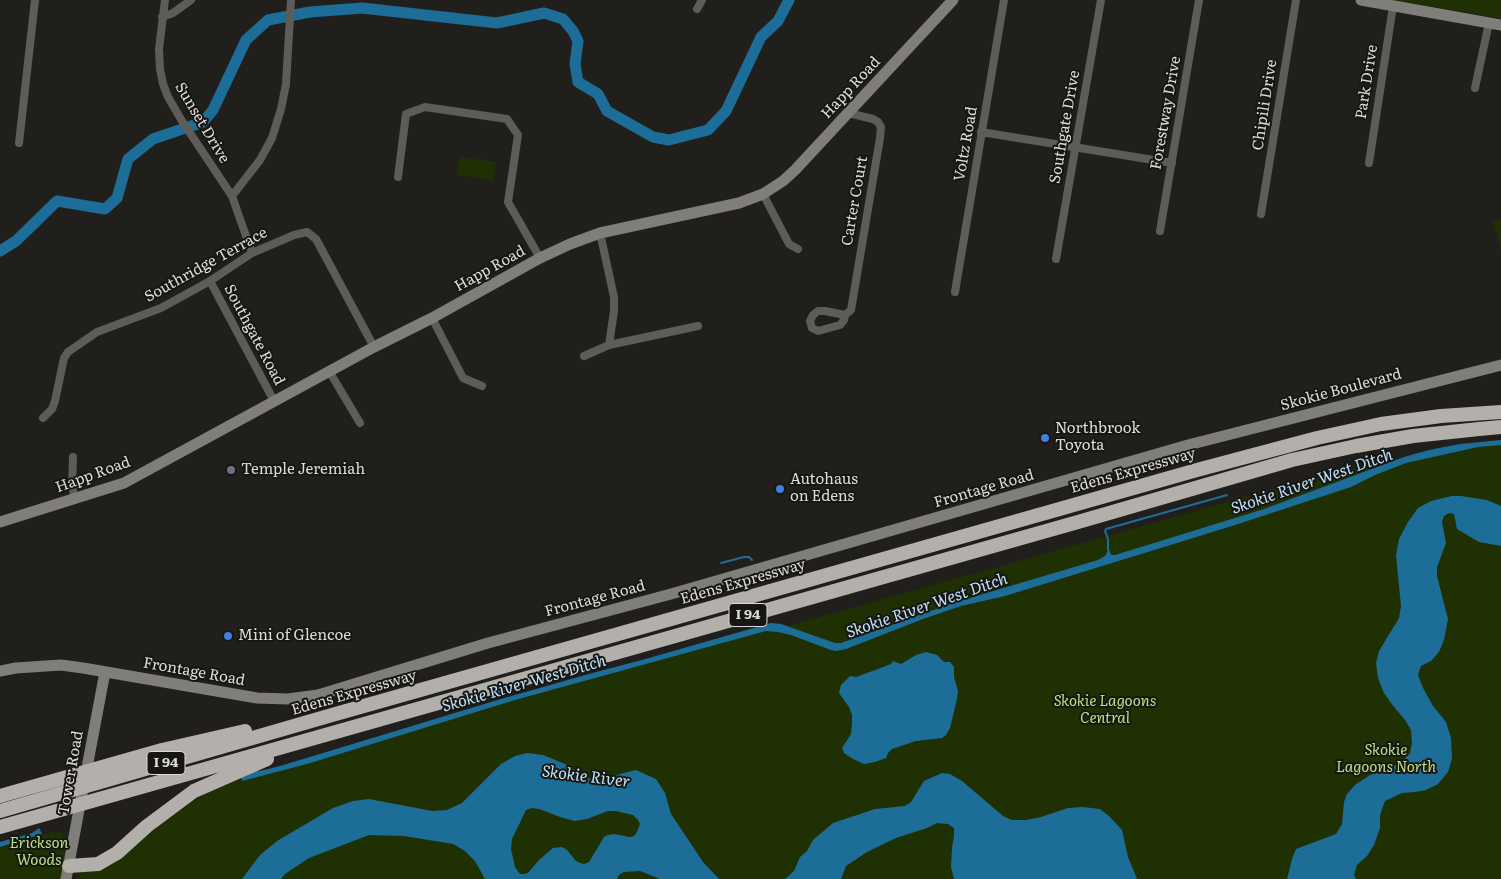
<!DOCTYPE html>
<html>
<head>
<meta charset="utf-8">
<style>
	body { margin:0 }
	canvas { display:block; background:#211f1c }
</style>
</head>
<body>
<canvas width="1501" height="879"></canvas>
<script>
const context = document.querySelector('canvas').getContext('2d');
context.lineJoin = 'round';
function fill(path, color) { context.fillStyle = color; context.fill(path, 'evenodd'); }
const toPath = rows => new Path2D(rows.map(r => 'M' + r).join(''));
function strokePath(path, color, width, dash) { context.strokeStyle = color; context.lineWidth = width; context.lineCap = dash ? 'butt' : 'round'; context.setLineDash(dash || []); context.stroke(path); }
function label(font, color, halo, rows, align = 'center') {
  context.font = font + ' Literata,serif'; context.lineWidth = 4; context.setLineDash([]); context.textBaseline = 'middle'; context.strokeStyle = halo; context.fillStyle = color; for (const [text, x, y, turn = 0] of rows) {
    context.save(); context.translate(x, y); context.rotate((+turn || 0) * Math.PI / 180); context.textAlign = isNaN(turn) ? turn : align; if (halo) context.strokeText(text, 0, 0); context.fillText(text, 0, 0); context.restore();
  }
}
fill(toPath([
	[1395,0,1501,0,1501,18],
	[460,157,496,162,493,180,457,175],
	[1501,219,1501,249,1493,221],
	[1501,442,1501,879,75,879,85,871,115,862,162,824,190,804,215,789,242,779,725,639,787,626,831,614,1313,478,1368,465,1372,469,1369,470,1420,456],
	[54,832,63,833,63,837,68,838,61,879,0,879,0,847]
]), '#1f3102');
fill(toPath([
	[1501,440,1501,445,1478,447,1406,463,1375,475,1351,487,1232,526,1005,596,961,606,923,619,846,649,836,651,831,650,791,635,778,632,766,631,515,700,307,764,242,781,241,777,247,776,247,773,253,770,260,771,280,766,501,699,589,674,649,658,771,623,781,624,835,643,841,643,953,603,1098,560,1105,556,1109,549,1111,555,1115,555,1264,509,1404,457,1429,450,1460,444],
	[1452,496,1461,496,1487,500,1501,506,1501,546,1479,542,1457,529,1454,514,1449,513,1444,516,1442,522,1446,543,1437,567,1437,576,1448,619,1444,640,1439,652,1431,661,1421,666,1418,675,1423,688,1433,706,1446,722,1451,738,1452,759,1448,772,1438,784,1426,790,1415,792,1402,793,1385,801,1380,815,1380,828,1374,845,1367,856,1357,865,1354,875,1356,879,1287,879,1292,859,1296,849,1336,834,1342,824,1344,802,1347,794,1355,785,1370,775,1401,763,1410,753,1412,743,1411,730,1405,720,1394,707,1384,693,1378,678,1376,663,1379,651,1399,618,1401,606,1396,555,1399,539,1408,522,1418,508,1431,501],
	[926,652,937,655,944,662,950,662,954,667,954,677,958,691,957,699,950,728,946,735,942,738,916,741,892,749,888,753,886,758,875,762,864,764,853,759,844,753,842,748,851,734,852,724,852,715,849,707,839,693,841,685,850,676,856,677,878,669,891,664,893,661,901,664,916,655],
	[527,753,543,755,565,764,587,778,596,780,607,780,620,774,636,770,656,779,665,793,671,814,703,862,719,879,660,879,640,871,624,872,619,875,617,879,485,879,475,861,465,851,453,844,404,836,369,835,309,858,285,874,281,879,242,879,260,855,277,841,333,808,353,801,369,799,432,811,447,810,462,803,501,764,515,756],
	[532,808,539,809,563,818,575,821,587,819,608,811,616,811,633,815,638,820,640,824,637,832,634,836,630,837,614,834,608,835,604,837,589,862,584,864,580,863,576,861,567,850,562,847,553,848,539,860,528,873,524,874,520,874,515,867,511,849,512,839,526,810],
	[942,773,950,774,962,781,1003,816,1012,820,1026,820,1041,817,1068,808,1083,807,1100,809,1110,817,1122,830,1128,857,1137,879,954,879,951,867,952,848,954,836,954,828,948,824,937,823,927,828,896,838,867,852,846,866,841,879,785,879,794,871,800,857,807,851,813,840,833,823,875,809,905,806,911,802,924,781],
	[39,828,42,834,0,847,0,842,32,833]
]), '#1d6d99');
strokePath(toPath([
	[1108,550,1108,539,1105,531,1106,529,1227,495],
	[721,563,744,557,749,557,752,560]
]), '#1d6d99', 2);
strokePath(toPath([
	[0,251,16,241,57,201,105,209,117,198,128,159,153,139,203,122,213,110,246,40,268,20,310,12,362,8,497,23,544,13,563,19,573,31,578,41,575,64,578,82,598,94,607,111,653,137,669,140,708,130,726,111,761,37,778,21,789,0]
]), '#1d6d99', 11);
strokePath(toPath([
	[165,0,159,49,160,69,163,84,168,97,182,121,232,196,252,253],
	[697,9,702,0],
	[162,17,173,13,191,0],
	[1475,88,1489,23],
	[981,132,1172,163],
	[19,143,35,0],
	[1369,163,1393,6],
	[398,177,406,114,425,107,507,119,518,135,508,202,540,258],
	[763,194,789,244,798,249],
	[232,196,260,160,272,138,281,109,286,84,291,0],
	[1261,214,1296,0],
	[1160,231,1199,0],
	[600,233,614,297,614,311,609,345],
	[1056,259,1101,0],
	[210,281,274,401],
	[955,292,1004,0],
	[845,315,825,311,818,311,813,315,810,321,812,328,818,331,840,325,844,320,845,315,851,310,880,138,881,127,878,122,873,119,848,113],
	[432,318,463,378,482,386],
	[584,356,609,345,698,326],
	[329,371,360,423],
	[43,418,52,409,55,401,64,358,68,352,97,332,161,308,210,281,252,253,294,235,307,232,316,239,374,347],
	[73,457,72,486,75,498]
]), '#5d5c5a', 8);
strokePath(toPath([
	[1361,0,1501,25],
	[0,522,124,483,374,347,432,318,540,258,570,244,600,233,739,203,763,194,783,181,795,170,953,0],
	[0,671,16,668,61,665,83,668,257,698,288,699,318,695,488,643,671,594,1188,445,1501,365],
	[66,879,105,672]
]), '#807e7b', 11);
strokePath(toPath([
	[0,796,162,750,245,731],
	[0,811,332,715,802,582,1197,470,1317,438,1381,424,1441,416,1501,412],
	[0,827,1078,522,1292,460,1356,446,1413,436,1479,429,1501,427],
	[69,866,98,864,110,857,117,853,147,826,194,791,267,759]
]), '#b3b0ac', 14);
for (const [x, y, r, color] of [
	[1045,438,5,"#3f7fe0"],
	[231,470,5,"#6b7280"],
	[780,489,5,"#3f7fe0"],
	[228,636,5,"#3f7fe0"]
]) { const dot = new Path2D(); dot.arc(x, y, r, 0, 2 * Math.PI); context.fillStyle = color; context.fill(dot); strokePath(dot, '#171613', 2); }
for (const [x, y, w] of [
	[748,615,38],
	[166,763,38]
]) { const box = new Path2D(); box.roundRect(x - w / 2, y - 11.5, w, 23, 4); context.fillStyle = '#171613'; context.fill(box); strokePath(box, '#dddcd9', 1); }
label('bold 14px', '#dddcd9', null, [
	["I 94",748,615],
	["I 94",166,763]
]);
label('15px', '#dddcd9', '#171613', [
	["Park Drive",1367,82,-81],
	["Happ Road",851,88,-47],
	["Chipili Drive",1265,105,-81],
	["Forestway Drive",1166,113,-80],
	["Sunset Drive",202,123,59],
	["Southgate Drive",1065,127,-80],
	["Voltz Road",966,144,-80],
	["Carter Court",855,201,-80],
	["Southridge Terrace",206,265,-29],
	["Happ Road",490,269,-29],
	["Southgate Road",254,335,62],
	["Skokie Boulevard",1341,390,-15],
	["Edens Expressway",1133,471,-16],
	["Happ Road",93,475,-20],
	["Frontage Road",984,489,-16],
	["Edens Expressway",743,582,-16],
	["Frontage Road",595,599,-15],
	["Frontage Road",194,672,10],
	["Edens Expressway",354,693,-16],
	["Tower Road",71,773,-80]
]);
label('15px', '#dddcd9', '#171613', [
	["Northbrook",1055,429],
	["Toyota",1055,446],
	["Temple Jeremiah",241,470],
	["Autohaus",790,480],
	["on Edens",790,497],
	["Mini of Glencoe",238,636]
], 'left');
label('italic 15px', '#b5e181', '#171613', [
	["Skokie Lagoons",1105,702],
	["Central",1105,719],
	["Skokie",1386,751],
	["Lagoons North",1386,768],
	["Erickson",39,844],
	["Woods",39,861]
]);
label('italic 16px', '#bfe4fe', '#171613', [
	["Skokie River West Ditch",1312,482,-19],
	["Skokie River West Ditch",927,606,-19],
	["Skokie River West Ditch",524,684,-16],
	["Skokie River",586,777,7]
]);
</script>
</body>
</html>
